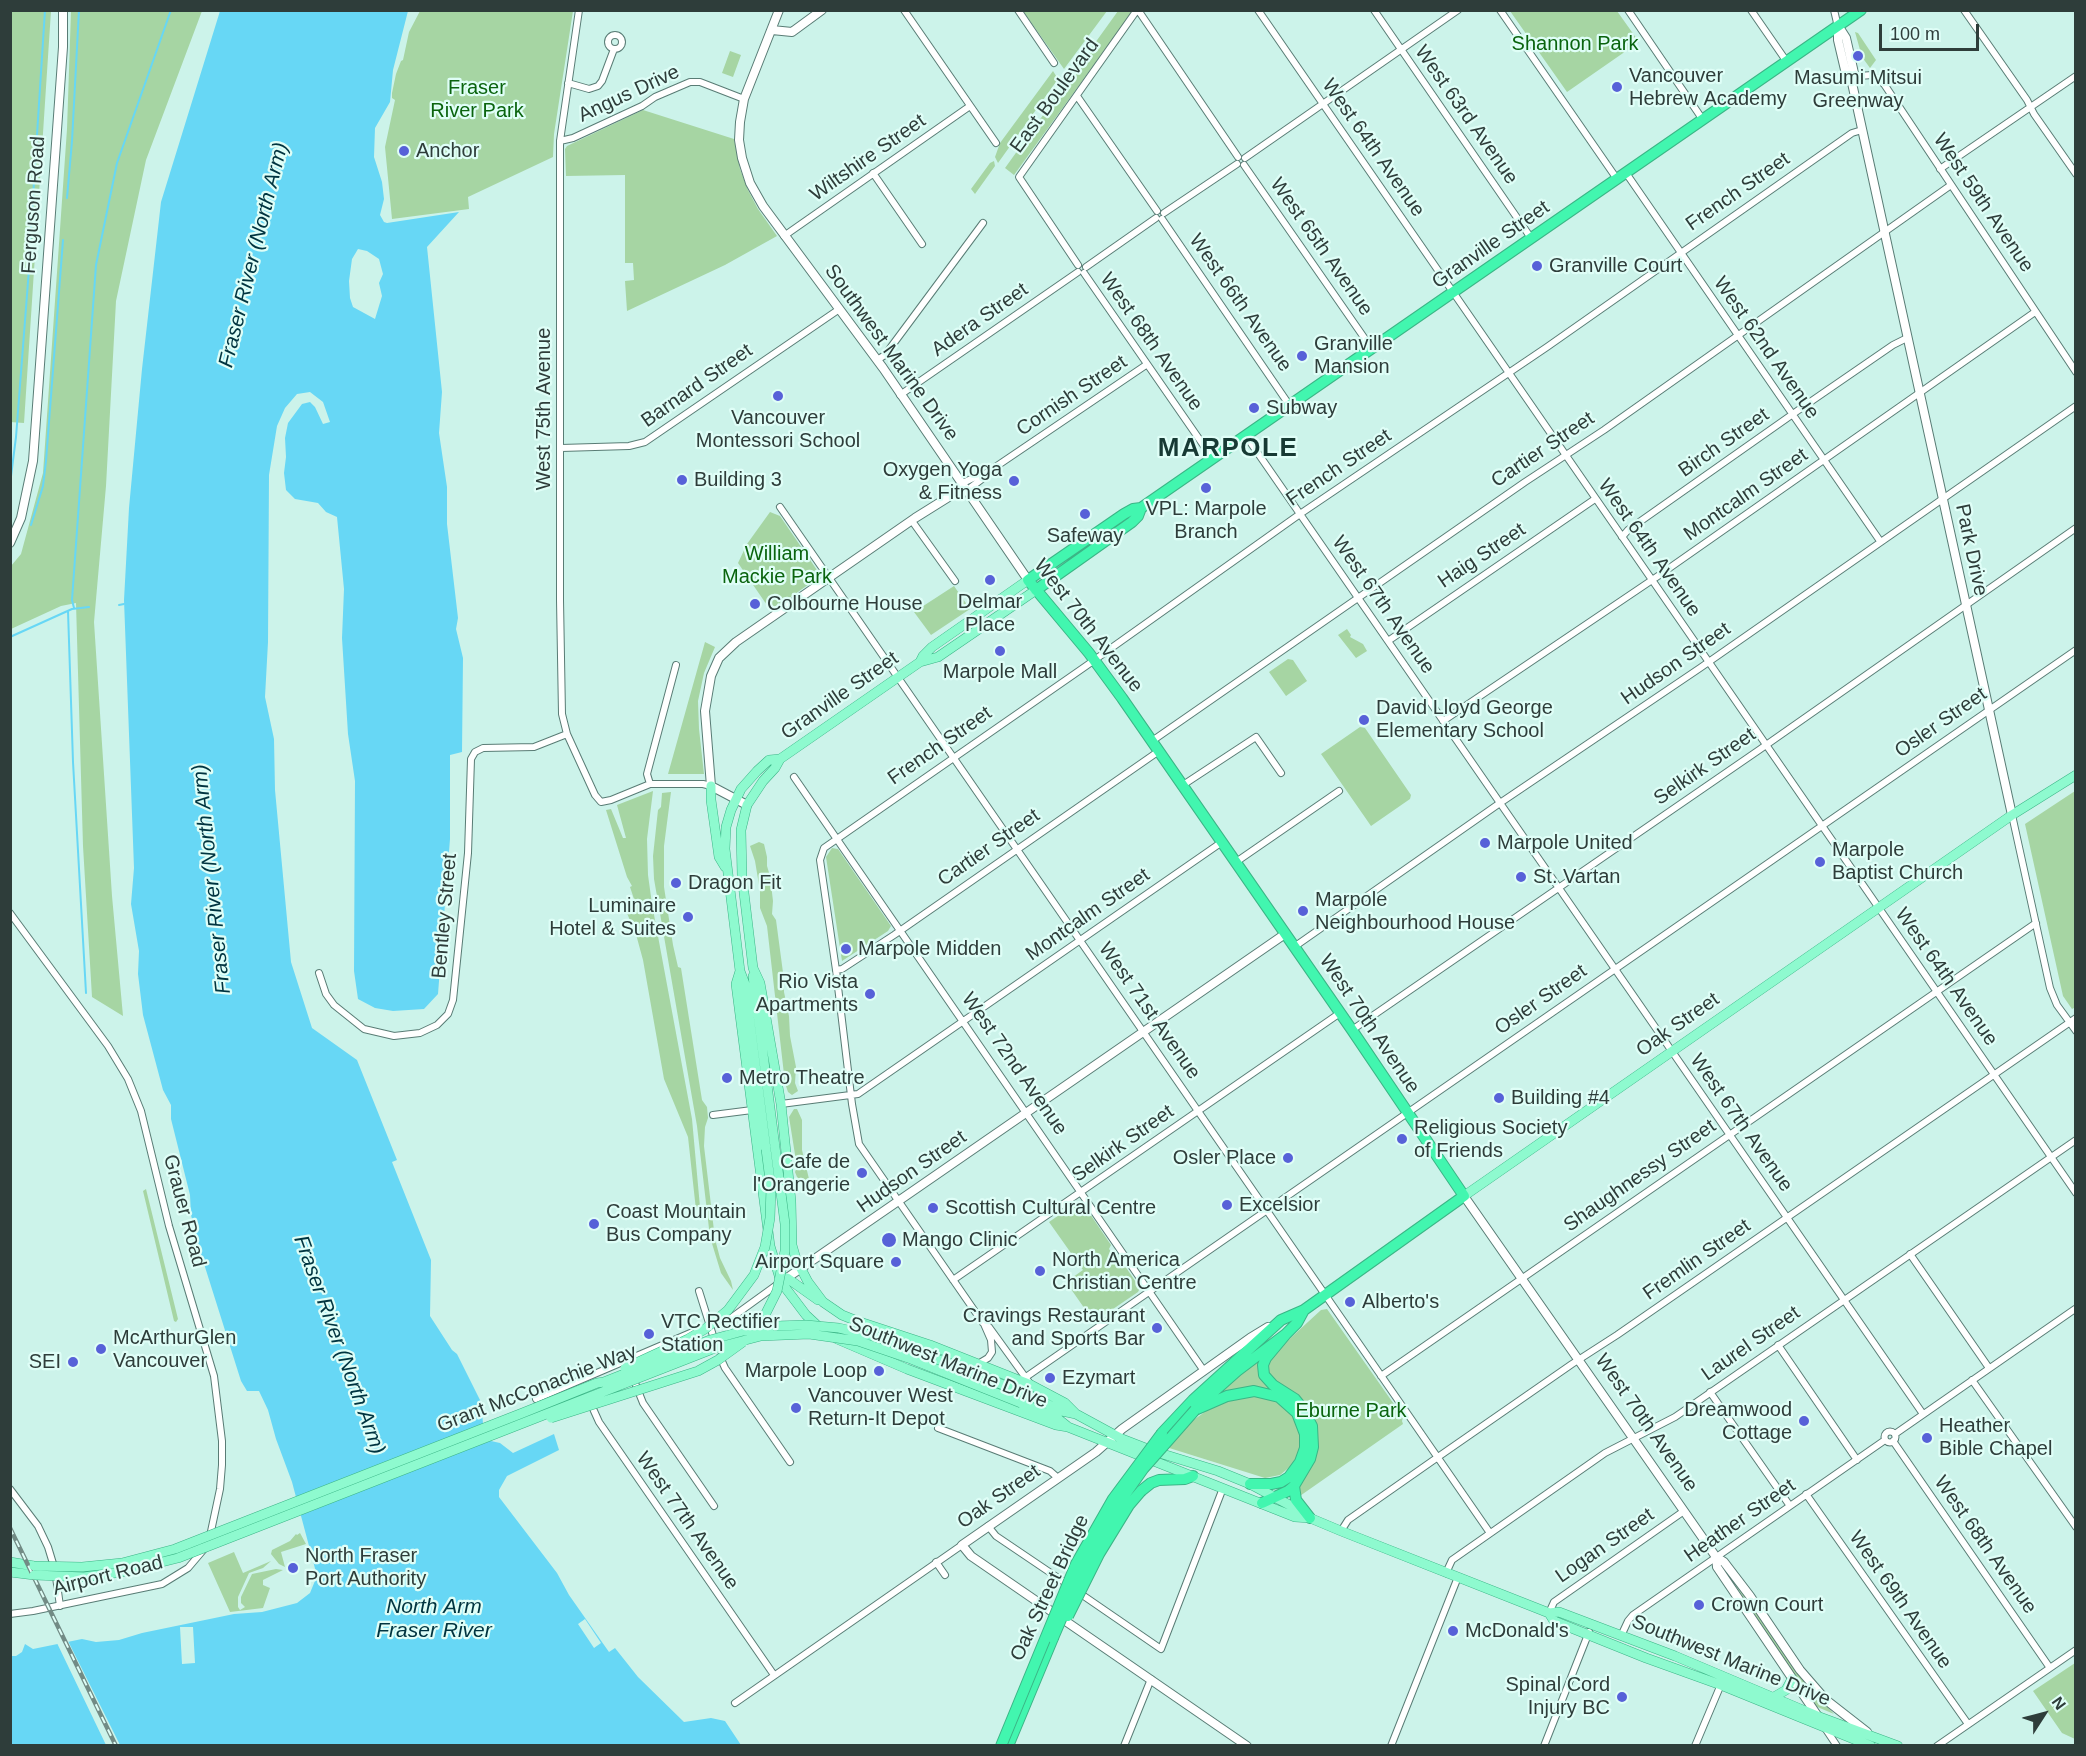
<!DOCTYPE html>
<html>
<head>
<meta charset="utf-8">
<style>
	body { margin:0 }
	#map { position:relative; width:2086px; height:1756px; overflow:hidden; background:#ccf3ea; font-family:Arial,sans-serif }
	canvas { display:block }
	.frame { position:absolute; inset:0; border:12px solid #2e3d3a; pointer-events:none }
	.north { position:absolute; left:2014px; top:1684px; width:60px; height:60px; -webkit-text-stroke:4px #dffef7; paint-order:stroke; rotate:54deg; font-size:16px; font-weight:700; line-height:24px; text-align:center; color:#2e3d3a }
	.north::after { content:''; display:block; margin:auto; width:21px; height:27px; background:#2e3d3a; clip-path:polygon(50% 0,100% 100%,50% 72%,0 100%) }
	.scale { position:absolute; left:1879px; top:24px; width:100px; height:27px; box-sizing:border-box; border:3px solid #2e3d3a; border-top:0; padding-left:8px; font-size:18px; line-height:21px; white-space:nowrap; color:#2e3d3a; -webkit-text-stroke:4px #dffef7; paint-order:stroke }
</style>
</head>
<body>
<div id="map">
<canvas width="2086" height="1756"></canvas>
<div class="frame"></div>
<div class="north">N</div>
<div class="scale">100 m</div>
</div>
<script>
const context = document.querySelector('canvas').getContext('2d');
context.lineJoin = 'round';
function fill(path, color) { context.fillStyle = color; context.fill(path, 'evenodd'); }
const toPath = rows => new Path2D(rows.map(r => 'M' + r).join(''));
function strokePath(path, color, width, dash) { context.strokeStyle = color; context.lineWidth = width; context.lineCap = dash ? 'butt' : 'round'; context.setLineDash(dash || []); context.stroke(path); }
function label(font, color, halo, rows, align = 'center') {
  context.font = font + ' Arial,sans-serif'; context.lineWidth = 4.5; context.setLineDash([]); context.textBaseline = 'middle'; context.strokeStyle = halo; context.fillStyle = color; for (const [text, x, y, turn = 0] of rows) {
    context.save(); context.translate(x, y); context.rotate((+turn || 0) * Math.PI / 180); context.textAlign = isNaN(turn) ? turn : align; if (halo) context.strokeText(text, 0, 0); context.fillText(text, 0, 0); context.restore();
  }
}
fill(toPath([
	[10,11,51,11,24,423,10,422],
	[71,11,202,11,146,160,116,301,106,486,94,622,112,896,123,1016,92,997,83,846,76,603,61,606,11,629,11,566,21,554,43,473,67,129],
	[420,11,573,11,554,134,553,157,468,197,469,209,392,219,385,147,395,100,392,98,392,93,396,74,401,61,403,60,409,32],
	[1023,11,1107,11,1064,69],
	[1118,11,1133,11,1014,175,1005,168],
	[1510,11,1617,11,1639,42,1567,92],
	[1855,32,1858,33,1876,60,1870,68,1862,57],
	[730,51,741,55,733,77,722,73],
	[1053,71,1058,79,998,163,995,157,1000,143],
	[643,110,734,139,740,169,748,190,758,209,777,236,725,265,627,311,625,281,634,280,633,263,625,263,625,175,566,176,565,149,567,146],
	[994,161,995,166,975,194,971,189,990,163],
	[770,512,780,516,819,573,820,577,816,582,812,582,771,611,738,563,747,544],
	[954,586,970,609,931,635,914,612],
	[1347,629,1351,635,1350,637,1363,644,1367,651,1356,658,1338,635],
	[705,642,715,647,704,673,698,701,699,729,704,774,668,774],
	[1288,659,1293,660,1307,681,1286,696,1269,672],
	[1360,727,1365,728,1411,795,1410,799,1371,826,1321,754],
	[653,791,647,839,648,875,652,904,692,1119,700,1207,696,1210,688,1137,664,1079,643,960,637,938,623,903,634,899,630,887,632,886,627,877,606,810,611,809,623,838,626,838,617,805],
	[2075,791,2076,1007,2072,1009,2063,996,2025,824],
	[671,792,664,846,664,887,673,945,678,967,681,968,702,1100,707,1107,708,1118,705,1127,704,1146,715,1239,720,1258,731,1281,733,1290,721,1273,710,1237,697,1126,654,879,653,856,658,810,661,807,662,793],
	[759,842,764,844,767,857,767,866,770,876,773,901,772,914,776,920,784,980,784,992,789,1016,790,1036,796,1067,795,1083,798,1091,792,1095,788,1092,785,1083,767,926,760,908,760,891,755,861,750,846],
	[832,848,838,849,891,926,888,931,842,961,826,857],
	[794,1109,797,1109,802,1120,802,1150,809,1179,807,1183,801,1182,797,1177,795,1172,797,1167,789,1117],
	[146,1189,178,1319,176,1322,174,1321,143,1191],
	[1080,1203,1084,1205,1111,1245,1109,1249,1112,1253,1116,1253,1140,1288,1138,1292,1094,1322,1066,1282,1083,1270,1049,1222,1075,1204],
	[1327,1309,1403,1417,1402,1421,1403,1424,1297,1498,1297,1489,1316,1455,1267,1371,1271,1356,1321,1310],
	[1260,1356,1271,1388,1270,1391,1222,1393,1229,1383],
	[1255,1395,1284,1404,1299,1425,1301,1448,1292,1467,1291,1466,1280,1475,1265,1478,1166,1447,1192,1421,1219,1402],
	[300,1533,306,1544,281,1552,285,1567,279,1564,271,1554,272,1550,290,1541,296,1534,297,1535],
	[234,1552,243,1573,271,1561,263,1568,249,1573,238,1597,238,1607,240,1610,245,1607,241,1603,241,1597,252,1574,276,1569,283,1570,263,1580,263,1585,270,1588,263,1608,230,1612,208,1563],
	[1722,1565,1809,1687,1834,1714,1815,1706],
	[2075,1663,2075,1739,2062,1733,2033,1691]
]), '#a6d5a3');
fill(toPath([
	[220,11,408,11,393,70,390,102,375,128,374,157,382,182,384,199,380,215,384,222,387,223,459,212,427,247,442,392,439,433,447,487,447,524,458,618,456,629,463,658,462,752,450,755,450,839,438,994,424,1009,393,1011,375,1008,358,999,354,971,355,781,348,734,342,638,344,589,337,517,326,512,318,503,295,499,286,490,284,473,286,457,285,438,288,423,302,404,310,402,315,407,323,424,330,422,323,402,310,392,297,394,285,408,277,426,269,475,268,642,265,697,274,739,275,790,291,962,312,1028,357,1060,397,1160,392,1162,431,1260,430,1316,452,1350,457,1354,481,1402,484,1434,491,1441,500,1443,513,1453,554,1434,559,1450,507,1476,499,1490,499,1497,557,1573,569,1595,609,1652,615,1648,638,1677,684,1722,711,1718,725,1721,741,1745,11,1745,10,1656,16,1656,22,1652,25,1644,33,1649,82,1639,96,1642,119,1640,142,1633,234,1614,262,1612,297,1603,310,1593,317,1576,292,1482,276,1439,268,1410,259,1391,247,1391,241,1381,199,1248,191,1215,190,1195,171,1119,171,1105,163,1090,143,1015,138,974,139,951,131,904,134,868,124,600,129,508,142,369,161,202],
	[358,249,367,251,379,259,383,274,379,283,382,296,375,319,353,307,350,298,349,281,352,259]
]), '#67d7f5');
fill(toPath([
	[585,1619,601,1643,594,1648,578,1624],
	[180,1627,193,1627,195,1663,182,1664],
	[67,1639,120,1745,106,1745,56,1641]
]), '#ccf3ea');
strokePath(toPath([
	[67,198,72,141,79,10],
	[29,260,45,10],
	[10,484,16,437,29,269],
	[31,525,43,486,46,461,63,240],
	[119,605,124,604],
	[74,608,72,600,96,265,117,163,171,10],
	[68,611,73,762,86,993],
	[10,637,72,609,89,607]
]), '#67d7f5', 2);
const street = toPath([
	[579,10,560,141,560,600,562,714,567,734,595,795,601,802,611,800,650,784,703,784,711,786],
	[904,10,996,143],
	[1018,10,1054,63],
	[1138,10,1238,157],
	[1258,10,2076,1193],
	[1374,10,1531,238],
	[1500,10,1617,179],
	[1628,10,1703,120],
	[1751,10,1787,62],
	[1834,10,1838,27],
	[1964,10,2027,100,2034,114,2076,174],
	'608 42a7 7 0 1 1 14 0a7 7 0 1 1-14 0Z',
	[1852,80,1859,76,1872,75,1884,84,2076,372],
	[568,83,589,89,598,86,602,81,614,49],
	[1077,96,1157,211],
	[560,141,573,138,642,106,655,97,690,82,700,82,744,99],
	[1245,158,1458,10],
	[1244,165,1372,349],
	[1940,169,2076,76],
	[873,173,922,244],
	[1626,173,1880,541],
	[1164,213,1237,164],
	[1162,219,1290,406],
	[784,236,970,106],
	[1078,265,1019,177,1137,10],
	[1086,267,1156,218],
	[1084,273,1213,459],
	[877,360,885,355,983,223],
	[900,395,1078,272],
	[1246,436,1923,1414],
	[561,448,629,446,645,442,838,310],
	[961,484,979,475,985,474],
	[966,491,982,479,985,474,1146,365],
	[780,507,1490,1533],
	[912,521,955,581],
	[1622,537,1628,530,1800,409,1893,345,1907,338],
	[1388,641,1595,499],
	[1443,721,1658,576,2035,312],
	[1152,741,1525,482,1604,430,1951,185],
	[794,777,1204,1371],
	[650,784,647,774,676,665],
	[1183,785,1256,737,1281,773],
	[2012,815,2050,988,2057,1005,2076,1031],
	[1236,862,1339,791],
	[10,913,108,1046,128,1079,141,1111,169,1226,214,1376,222,1441,222,1465,220,1489,210,1536],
	[1294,947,1500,803,1700,668,2076,406],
	[836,970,842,969,894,935,1159,751],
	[319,973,326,994,334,1005,364,1029,394,1036,420,1033,437,1025,448,1014,453,1000,468,853,471,759,475,752,483,748,534,747,567,734],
	[1352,1030,1759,750,2076,528],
	[781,1104,858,1094,1222,842],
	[713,1115,752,1110],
	[1910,1254,1989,1368],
	[953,1280,1340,1013],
	[699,1291,715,1342],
	[716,1323,731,1318,778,1284],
	[1778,1345,1857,1460],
	[720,1357,725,1368,790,1462],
	[978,1364,988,1358,992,1352,991,1340,984,1324],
	[1381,1376,2036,923],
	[1026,1377,2076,650],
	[633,1378,643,1403,714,1506],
	[1972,1380,2076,1527],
	[1031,1385,989,1327,983,1323,859,1144,852,1104,836,970,820,860,824,848,1086,666,1300,514,1547,347,1852,133,1862,130],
	[1710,1392,1790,1506],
	[536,1399,695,1331],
	[590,1402,599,1422,774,1675],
	[938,1428,1050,1471,1058,1478],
	'1884.5 1437a5.5 5.5 0 1 1 11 0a5.5 5.5 0 1 1-11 0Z',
	[1895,1434,2075,1309],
	[1893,1441,2050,1668],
	[10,1489,38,1526,48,1547,55,1570,60,1606],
	[1806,1494,1968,1724],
	[988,1526,996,1536,1070,1586],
	[1341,1531,1348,1520,1438,1457,1572,1364,1617,1335,2076,1018],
	[936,1562,945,1575],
	[1446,1573,1452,1560,1605,1453,1675,1417,2076,1140],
	[1078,1592,1161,1649,1223,1488],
	[1549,1613,1554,1602,1684,1511],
	[10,1614,33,1611,162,1584,188,1568,205,1548],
	[1621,1636,1628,1621,1633,1615,1885,1440],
	[735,1703,962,1545],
	[1825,1728,1837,1746],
	[1124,1746,1151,1679],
	[1391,1746,1458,1577],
	[1544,1746,1589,1632],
	[1695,1746,1722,1682],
	[1937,1746,2076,1650]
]);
const secondary = toPath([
	[779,10,744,99,740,122,739,140,742,158,750,183,763,206,883,368,1028,580],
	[1838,27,1838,40,1846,74,1852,83,2012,815],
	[1839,27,1846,38,1854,73,1851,80],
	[772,30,792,32,822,10],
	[10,543,21,518,33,461,63,47,63,10],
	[747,805,711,786,705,711,711,676,719,658,736,642,915,518,963,488],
	[1464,1196,1716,1557,1724,1562,1750,1596,1800,1670,1826,1700,1867,1732],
	[784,1280,1285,934],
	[1716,1557,1717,1567,1819,1718],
	[1247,1746,971,1556,962,1545,1096,1452,1122,1429,1250,1338,1268,1327]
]);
const primary = toPath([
	[920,662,923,656,932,647,1028,580],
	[780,759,775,768,763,781,747,805,741,830,742,876,753,968,760,983,781,1104,791,1201,792,1245,796,1259,808,1282,823,1302,842,1315,857,1321,930,1345,1031,1385,1065,1403,1076,1414,1122,1439,1153,1451,1218,1471,1250,1484,1297,1509,1310,1518,1341,1531,1549,1613,1559,1612,1675,1656,1817,1716,1898,1746],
	[711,786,711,800,719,857,725,867],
	[740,971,745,984,766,1149],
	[753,976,775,1147],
	[1464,1196,2012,815,2076,775],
	[787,1278,818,1300],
	[820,1328,806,1315,781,1282,770,1246,736,984,740,971,725,849,726,827,731,810,741,789,757,771,769,760,780,759,920,662,938,657,1036,590],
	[837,1339,907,1369,1056,1425,1068,1427,1295,1517,1310,1518],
	[1026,1394,1062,1411,1076,1414],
	[1021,1403,1057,1418,1067,1426],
	[10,1562,34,1566],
	[10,1572,34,1575],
	[1549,1613,1554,1621,1646,1658,1721,1685,1871,1746],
	[1774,1697,1786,1690,1792,1679]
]);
const highway = toPath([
	[1141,508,1133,509,1124,514,1028,580,1089,653,1122,698,1352,1030,1464,1196,1304,1310,1281,1320,1193,1400,1162,1433],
	[1036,590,1132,522,1138,516,1141,508,1861,10],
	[1201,1403,1237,1371,1286,1334,1297,1323,1304,1310],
	[1195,1410,1227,1396,1254,1391,1279,1397,1297,1413,1305,1434,1305,1448,1300,1462,1289,1477,1281,1482,1271,1484,1250,1484],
	[1294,1486,1296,1500,1310,1518],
	[1141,1491,1151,1483,1159,1480,1185,1479,1193,1476],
	[1262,1503,1288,1491,1294,1486,1310,1459,1313,1447,1312,1426,1303,1409,1295,1399,1273,1385,1264,1375,1263,1365,1266,1358,1286,1334],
	[1008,1746,1053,1638]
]);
strokePath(street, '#597c75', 8);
strokePath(secondary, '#597c75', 10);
strokePath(primary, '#3bb586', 10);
strokePath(highway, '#3bb586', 12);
strokePath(street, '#fff', 6);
strokePath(secondary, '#fff', 8);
strokePath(primary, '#8efacf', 9);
strokePath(highway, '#42f6af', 10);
const rail = toPath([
	[10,1528,116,1746]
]);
strokePath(rail, '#728b85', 4.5);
strokePath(rail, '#dffef7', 2, [7]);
const primaryBridge = toPath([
	[752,1332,765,1315,777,1291,785,1251,785,1224,775,1147],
	[625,1368,688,1339,705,1329,728,1310,754,1275,765,1247,770,1218,771,1188,766,1149],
	[551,1418,698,1371,718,1360,743,1342],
	[34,1566,82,1567,122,1563,175,1549,525,1412,597,1383,604,1382,710,1340,743,1331,775,1326,806,1325,839,1328,856,1332,874,1336,953,1365,1026,1394],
	[34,1575,84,1577,122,1572,178,1558,715,1348,761,1336,809,1334,858,1341,911,1359,1021,1403]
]);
const highwayBridge = toPath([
	[1068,1616,1099,1554,1129,1505,1141,1491],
	[1053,1638,1083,1568,1119,1503,1143,1469,1195,1410],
	[1001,1746,1076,1564,1113,1499,1162,1433]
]);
strokePath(primaryBridge, '#3bb586', 10, []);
strokePath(highwayBridge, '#3bb586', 12, []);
strokePath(primaryBridge, '#8efacf', 9);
strokePath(highwayBridge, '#42f6af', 10);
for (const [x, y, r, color] of [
	[1858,56,6,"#5761d8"],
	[1617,87,6,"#5761d8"],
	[404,151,6,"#5761d8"],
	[1537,266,6,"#5761d8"],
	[1302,356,6,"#5761d8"],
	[778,396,6,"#5761d8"],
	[1254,408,6,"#5761d8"],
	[682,480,6,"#5761d8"],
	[1014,481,6,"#5761d8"],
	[1206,488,6,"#5761d8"],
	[1085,514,6,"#5761d8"],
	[990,580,6,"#5761d8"],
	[755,604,6,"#5761d8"],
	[1000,651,6,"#5761d8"],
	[1364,720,6,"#5761d8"],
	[1485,843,6,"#5761d8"],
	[1820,862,6,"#5761d8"],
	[1521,877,6,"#5761d8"],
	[676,883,6,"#5761d8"],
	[1303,911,6,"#5761d8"],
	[688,917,6,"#5761d8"],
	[846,949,6,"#5761d8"],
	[870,994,6,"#5761d8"],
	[727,1078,6,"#5761d8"],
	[1499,1098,6,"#5761d8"],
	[1402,1139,6,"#5761d8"],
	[1288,1158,6,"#5761d8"],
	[862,1173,6,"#5761d8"],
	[1227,1205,6,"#5761d8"],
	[933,1208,6,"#5761d8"],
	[594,1224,6,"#5761d8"],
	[889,1240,8,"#5761d8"],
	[896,1262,6,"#5761d8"],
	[1040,1271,6,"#5761d8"],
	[1350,1302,6,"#5761d8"],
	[1157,1328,6,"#5761d8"],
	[649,1334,6,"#5761d8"],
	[101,1349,6,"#5761d8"],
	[73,1362,6,"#5761d8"],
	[879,1371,6,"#5761d8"],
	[1050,1378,6,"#5761d8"],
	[796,1408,6,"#5761d8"],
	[1804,1421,6,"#5761d8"],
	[1927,1438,6,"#5761d8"],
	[293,1568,6,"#5761d8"],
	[1699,1605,6,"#5761d8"],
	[1453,1631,6,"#5761d8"],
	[1622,1697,6,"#5761d8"]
]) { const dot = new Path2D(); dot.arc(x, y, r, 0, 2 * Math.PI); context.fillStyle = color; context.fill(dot); strokePath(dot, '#dffef7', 2); }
label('20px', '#0a640e', '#dffef7', [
	["Shannon Park",1575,44],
	["Fraser",477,88],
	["River Park",477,111],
	["William",777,554],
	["Mackie Park",777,577],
	["Eburne Park",1351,1411]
]);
label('20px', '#2e3d3a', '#dffef7', [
	["Vancouver",1629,76],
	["Hebrew Academy",1629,99],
	["Masumi Mitsui",1858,78,"center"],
	["Greenway",1858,101,"center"],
	["Anchor",416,151],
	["Granville Court",1549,266],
	["Granville",1314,344],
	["Mansion",1314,367],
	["Subway",1266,408],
	["Vancouver",778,418,"center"],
	["Montessori School",778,441,"center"],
	["Oxygen Yoga",1002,470,"right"],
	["& Fitness",1002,493,"right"],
	["Building 3",694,480],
	["VPL: Marpole",1206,509,"center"],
	["Branch",1206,532,"center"],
	["Safeway",1085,536,"center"],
	["Delmar",990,602,"center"],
	["Place",990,625,"center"],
	["Colbourne House",767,604],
	["Marpole Mall",1000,672,"center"],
	["David Lloyd George",1376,708],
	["Elementary School",1376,731],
	["Marpole United",1497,843],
	["Marpole",1832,850],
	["Baptist Church",1832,873],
	["St. Vartan",1533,877],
	["Dragon Fit",688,883],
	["Marpole",1315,900],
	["Neighbourhood House",1315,923],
	["Luminaire",676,906,"right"],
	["Hotel & Suites",676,929,"right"],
	["Marpole Midden",858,949],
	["Rio Vista",858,982,"right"],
	["Apartments",858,1005,"right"],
	["Metro Theatre",739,1078],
	["Building #4",1511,1098],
	["Religious Society",1414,1128],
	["of Friends",1414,1151],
	["Osler Place",1276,1158,"right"],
	["Cafe de",850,1162,"right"],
	["l'Orangerie",850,1185,"right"],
	["Excelsior",1239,1205],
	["Scottish Cultural Centre",945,1208],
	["Coast Mountain",606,1212],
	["Bus Company",606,1235],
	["Mango Clinic",902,1240],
	["North America",1052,1260],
	["Christian Centre",1052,1283],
	["Airport Square",884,1262,"right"],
	["Alberto's",1362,1302],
	["Cravings Restaurant",1145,1316,"right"],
	["and Sports Bar",1145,1339,"right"],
	["VTC Rectifier",661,1322],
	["Station",661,1345],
	["McArthurGlen",113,1338],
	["Vancouver",113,1361],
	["SEI",61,1362,"right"],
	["Marpole Loop",867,1371,"right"],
	["Ezymart",1062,1378],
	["Vancouver West",808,1396],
	["Return-It Depot",808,1419],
	["Dreamwood",1792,1410,"right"],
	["Cottage",1792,1433,"right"],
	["Heather",1939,1426],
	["Bible Chapel",1939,1449],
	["North Fraser",305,1556],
	["Port Authority",305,1579],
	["Crown Court",1711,1605],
	["McDonald's",1465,1631],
	["Spinal Cord",1610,1685,"right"],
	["Injury BC",1610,1708,"right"]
], 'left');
label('20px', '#2e3d3a', '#dffef7', [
	["Angus Drive",629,94,-25],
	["East Boulevard",1055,96,-54],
	["West 63rd Avenue",1466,115,55],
	["West 64th Avenue",1373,148,55],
	["Wiltshire Street",868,158,-35],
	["French Street",1738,192,-35],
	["West 59th Avenue",1983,203,56],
	["Ferguson Road",34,205,-86],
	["Granville Street",1491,245,-35],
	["West 65th Avenue",1321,247,55],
	["West 66th Avenue",1240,303,55],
	["Adera Street",980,320,-35],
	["West 68th Avenue",1151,342,55],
	["West 62nd Avenue",1766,348,55],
	["Southwest Marine Drive",891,353,54],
	["Barnard Street",697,386,-35],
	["Cornish Street",1072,396,-34],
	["West 75th Avenue",544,409,-90],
	["Birch Street",1724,443,-35],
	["Cartier Street",1543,450,-34],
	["French Street",1339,468,-34],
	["Montcalm Street",1746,495,-35],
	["West 64th Avenue",1649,548,55],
	["Park Drive",1971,550,78],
	["Haig Street",1482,556,-34],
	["West 67th Avenue",1383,605,55],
	["West 70th Avenue",1088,626,52],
	["Hudson Street",1676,664,-35],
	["Granville Street",840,696,-35],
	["Osler Street",1941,723,-35],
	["French Street",940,746,-35],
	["Selkirk Street",1705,767,-35],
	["Cartier Street",989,848,-35],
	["Montcalm Street",1088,915,-35],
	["Bentley Street",445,916,-85],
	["West 64th Avenue",1946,977,55],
	["Osler Street",1541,1000,-35],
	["West 71st Avenue",1149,1011,55],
	["West 70th Avenue",1369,1024,56],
	["Oak Street",1678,1025,-35],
	["West 72nd Avenue",1014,1064,55],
	["West 67th Avenue",1741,1123,55],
	["Selkirk Street",1123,1144,-35],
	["Hudson Street",912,1172,-35],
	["Shaughnessy Street",1640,1176,-35],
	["Grauer Road",184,1211,75],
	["Fremlin Street",1697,1260,-35],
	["Laurel Street",1751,1344,-35],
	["Southwest Marine Drive",948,1363,22],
	["Grant McConachie Way",537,1389,-21],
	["West 70th Avenue",1646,1423,55],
	["Oak Street",999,1497,-35],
	["West 77th Avenue",687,1521,55],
	["Heather Street",1740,1521,-35],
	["West 68th Avenue",1985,1545,55],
	["Logan Street",1605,1546,-35],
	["Airport Road",108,1576,-14],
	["Oak Street Bridge",1050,1588,-65],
	["West 69th Avenue",1900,1600,55],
	["Southwest Marine Drive",1731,1661,22]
]);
label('italic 21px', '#003440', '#dffef7', [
	["Fraser River (North Arm)",254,255,-76],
	["Fraser River (North Arm)",212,879,-96],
	["Fraser River (North Arm)",339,1345,70],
	["North Arm",434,1607],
	["Fraser River",434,1631]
]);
context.letterSpacing = '1.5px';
label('bold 26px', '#173a34', '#dffef7', [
	["MARPOLE",1228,449]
]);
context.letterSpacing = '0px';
</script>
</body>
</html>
